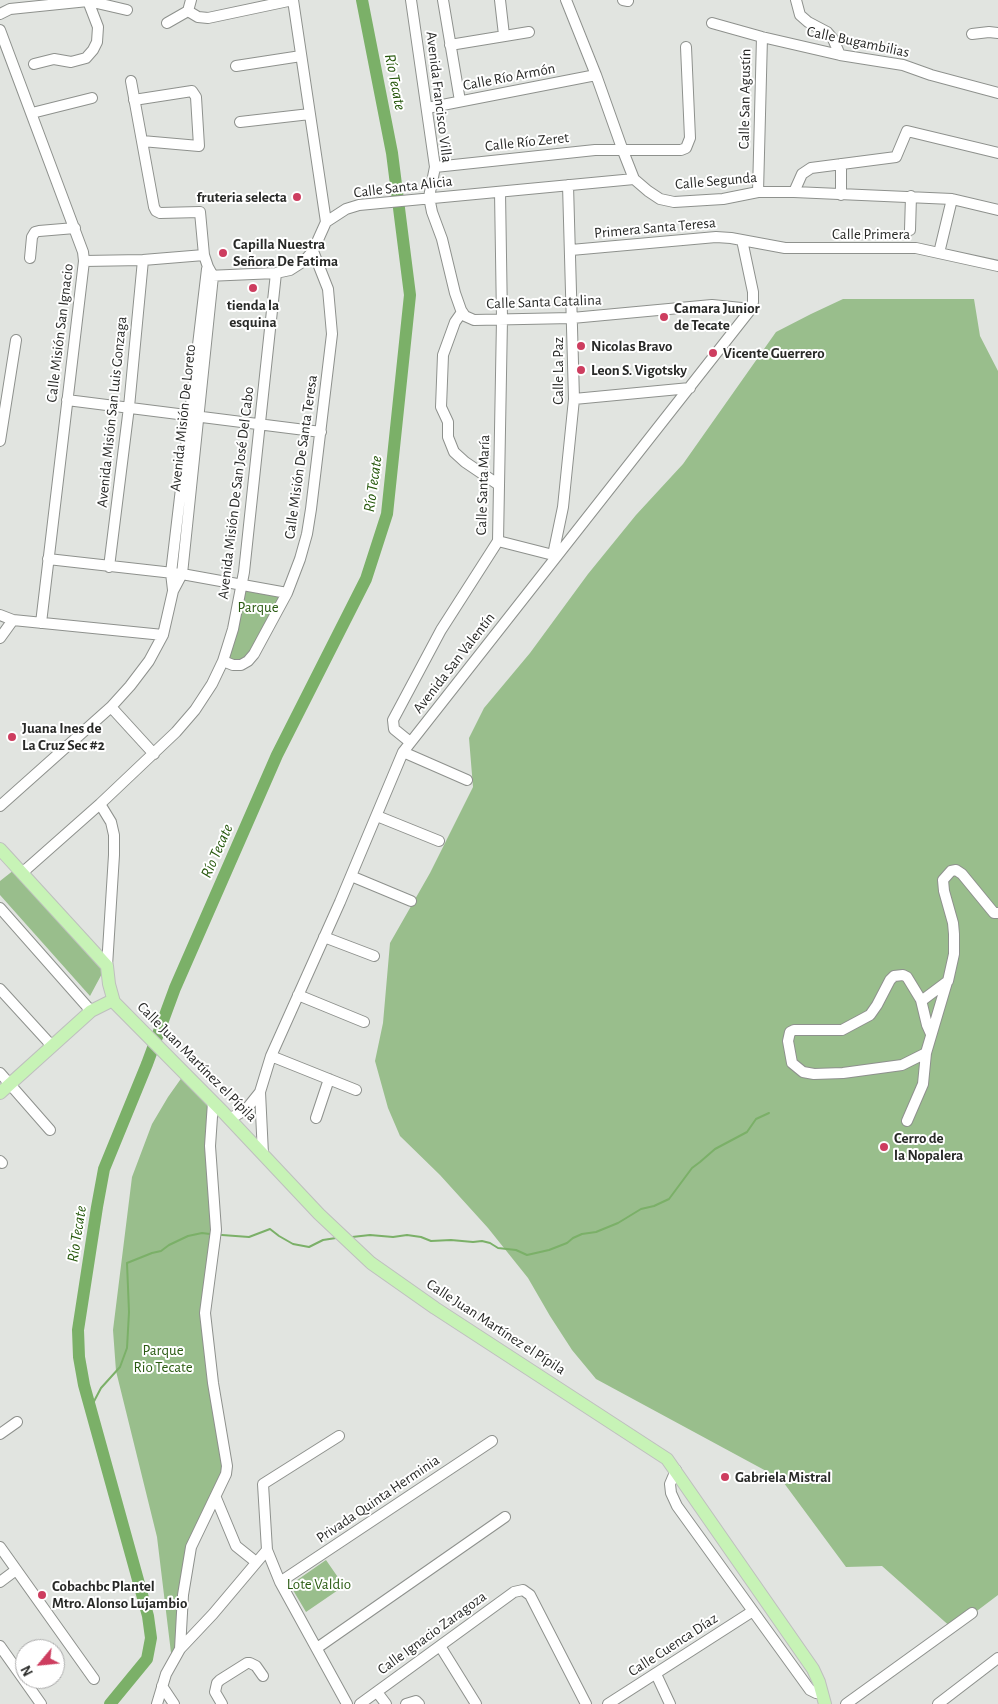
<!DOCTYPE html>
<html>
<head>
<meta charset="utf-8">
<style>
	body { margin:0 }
	#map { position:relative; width:998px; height:1704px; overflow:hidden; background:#e1e4e0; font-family:"Alegreya Sans",sans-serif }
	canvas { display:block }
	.north { position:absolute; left:15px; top:1639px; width:50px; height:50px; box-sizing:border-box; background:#fff; border:1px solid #a9a9a9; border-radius:50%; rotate:242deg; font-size:14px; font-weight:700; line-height:20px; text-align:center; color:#282927 }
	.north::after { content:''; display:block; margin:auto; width:18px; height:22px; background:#cd3d5f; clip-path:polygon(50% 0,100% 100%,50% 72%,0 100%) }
</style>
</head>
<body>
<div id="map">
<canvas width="998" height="1704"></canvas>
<div class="north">N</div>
</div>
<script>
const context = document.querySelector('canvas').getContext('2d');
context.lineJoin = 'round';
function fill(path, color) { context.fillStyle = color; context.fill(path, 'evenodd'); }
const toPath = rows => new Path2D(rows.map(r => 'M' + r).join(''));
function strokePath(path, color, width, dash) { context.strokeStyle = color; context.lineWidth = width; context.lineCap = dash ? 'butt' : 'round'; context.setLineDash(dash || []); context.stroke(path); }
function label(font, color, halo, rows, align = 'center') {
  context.font = font + ' "Alegreya Sans",sans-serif'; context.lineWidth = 4; context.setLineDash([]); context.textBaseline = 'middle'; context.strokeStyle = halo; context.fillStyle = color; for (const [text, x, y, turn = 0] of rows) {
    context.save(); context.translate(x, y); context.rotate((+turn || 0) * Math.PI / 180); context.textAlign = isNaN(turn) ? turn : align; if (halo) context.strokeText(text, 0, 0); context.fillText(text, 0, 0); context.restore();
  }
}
fill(toPath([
	[843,299,974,299,980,336,998,371,998,1595,953,1629,882,1566,846,1567,781,1479,596,1379,572,1350,550,1316,528,1278,488,1228,440,1175,400,1136,388,1108,375,1061,383,1023,390,943,430,873,473,787,469,738,484,708,530,653,588,574,636,515,683,464,776,332,811,314],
	[243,584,287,591,243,668,225,658],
	[14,870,105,968,90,996,0,895,0,881],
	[185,1073,217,1106,212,1129,219,1216,208,1294,226,1462,196,1531,180,1635,172,1661,157,1537,116,1371,113,1330,132,1177,152,1124,168,1097],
	[326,1560,344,1586,306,1612,290,1585]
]), '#99be8c');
strokePath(toPath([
	[222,1235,249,1237,270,1229,279,1236,293,1244,309,1247,323,1240,336,1238],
	[352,1237,370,1235,393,1237,407,1235,421,1237,431,1241,451,1240,473,1242,482,1241,490,1243,498,1248,516,1250,527,1255,549,1250,567,1243,573,1238,582,1234,596,1232,618,1223,641,1209,654,1206,669,1199,692,1168,700,1162,715,1149,747,1132,756,1119,769,1113],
	[91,1407,101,1388,120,1367,127,1348,129,1312,127,1263,152,1253,161,1251,169,1245,188,1236,202,1233,210,1234]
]), '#7bb068', 2);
strokePath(toPath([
	[110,1704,147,1659,151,1638,148,1616,84,1385,79,1357,78,1330,97,1207,104,1169,147,1064,175,988,277,755,366,579,387,514,410,295,392,153,362,0]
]), '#7bb068', 12);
const minor = toPath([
	[411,0,435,167,429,197,432,212,442,239,455,293,461,310,465,316,474,320,572,318,712,305,751,309],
	[443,0,460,101],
	[500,0,504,35],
	[566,0,596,75,623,151,634,179,648,191,660,199,674,202,723,199,758,192,794,192,952,199,998,210],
	[623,0,628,1],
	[796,0,800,15,808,22,827,32,833,39,840,55],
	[188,11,198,17,208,18,293,0,326,222],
	[0,14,10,9,88,1,127,10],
	[167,23,188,11,191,0],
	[712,23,762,37,840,55,903,65,931,75,998,93],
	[0,30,83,252,84,261,41,623],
	[972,34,989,32,998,33],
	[450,45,529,32],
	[34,64,54,59,71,62,86,58,93,50,97,42,98,27,88,1],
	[236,66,301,56],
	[134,100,192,91,196,97,199,146,142,141],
	[427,108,596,75],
	[32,113,92,98],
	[240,122,310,114],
	[435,167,595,150,681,150,686,148,690,138,686,47],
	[758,192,762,37],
	[794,192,802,174,811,168,896,157,907,131,998,153],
	[841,195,841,164],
	[910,230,911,196],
	[571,250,716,237,731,238,785,248,916,248,998,266],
	[939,253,952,199],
	[30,258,32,237,35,232,39,231,75,228],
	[84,261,143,260,204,255],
	[207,276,276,273,290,270,304,261,313,251,326,222,346,209,359,205,634,179],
	[462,312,455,322,443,355,441,407,448,422,448,437,454,452,465,462,499,485],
	[574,399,690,388],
	[67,400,321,432],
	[0,441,16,340],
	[498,541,557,556],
	[553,555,563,507,574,399,568,185],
	[48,559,182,574,287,593],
	[109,567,129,407,143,260],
	[173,590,171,573,207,269],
	[0,615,13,620],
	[0,638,13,620,163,635],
	[223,661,233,665,241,665,248,661,254,654,287,593,300,559,307,534,311,509,332,334,328,289,313,251],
	[111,707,154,754],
	[410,742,394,729,393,720,441,630,498,541,502,319,500,192],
	[403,752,467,780],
	[100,804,111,822,114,835,114,855,107,966],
	[0,806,111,707,130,686,149,661,163,635,173,591,182,574,213,276,208,267,204,255,200,212,160,213,156,211,154,207,131,81],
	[377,816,439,841],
	[22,873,100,804,176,732,195,710,212,684,223,661,233,629,244,572,276,273],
	[351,876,411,901],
	[0,908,91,1011],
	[324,937,374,956],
	[0,989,52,1046],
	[298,995,364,1022],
	[921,1000,927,1025,931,1034],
	[926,1053,902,1065,843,1073,814,1074,803,1072,792,1063,788,1041,790,1032,794,1030,842,1030,870,1015,877,1005,890,980,894,976,903,975,907,977,921,1000,924,999,948,981,954,954,954,934,953,923,944,891,943,880,951,871,956,870,962,874,994,913,998,913],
	[271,1056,356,1090],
	[0,1073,50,1130],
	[316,1118,329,1079],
	[229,1119,240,1113,248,1107,260,1092],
	[907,1121,923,1084,926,1053,947,982],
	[263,1154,260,1092,271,1056,340,902,403,752,751,309,753,302,753,292,742,240],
	[0,1161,2,1163],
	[0,1434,17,1422],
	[339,1436,263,1484,267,1550,280,1582,347,1704],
	[676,1470,670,1484,671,1493,677,1506,810,1690,816,1693,822,1693],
	[216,1498,236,1546,256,1562],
	[0,1547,94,1679],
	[0,1582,16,1570],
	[280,1582,492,1441],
	[0,1646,41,1704],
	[440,1646,476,1704],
	[317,1648,505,1517],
	[180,1649,183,1595,191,1547,226,1474,227,1466,213,1383,205,1313,216,1230,210,1146,213,1102],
	[656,1674,670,1704],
	[162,1686,174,1704],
	[377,1692,386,1704],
	[157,1704,166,1674,180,1649,213,1614,267,1550],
	[222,1704,215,1692,217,1683,220,1680,247,1663,250,1663,256,1666,263,1676],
	[360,1704,514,1592,523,1590,530,1595,586,1704],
	[406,1704,416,1701,419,1704],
	[608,1704,753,1611],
	[846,1704,972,1613],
	[938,1704,998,1658]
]);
const major = toPath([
	[0,849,107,966,109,984,114,1002,224,1113,319,1214,371,1263,435,1308,667,1459,813,1669,819,1682,825,1704],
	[0,1093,91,1011,113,1000]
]);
strokePath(minor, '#8e918d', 12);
strokePath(major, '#bebfbe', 14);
strokePath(minor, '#fff', 10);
strokePath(major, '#c7f3b6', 12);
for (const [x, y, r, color] of [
	[297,197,5,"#cd3d5f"],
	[223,253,5,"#cd3d5f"],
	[253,288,5,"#cd3d5f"],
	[664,317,5,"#cd3d5f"],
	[581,346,5,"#cd3d5f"],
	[713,353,5,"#cd3d5f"],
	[581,370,5,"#cd3d5f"],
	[12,737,5,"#cd3d5f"],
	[884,1147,5,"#cd3d5f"],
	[725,1477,5,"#cd3d5f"],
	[42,1595,5,"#cd3d5f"]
]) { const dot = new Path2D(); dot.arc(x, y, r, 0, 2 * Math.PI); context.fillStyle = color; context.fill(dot); strokePath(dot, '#fff', 2); }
label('15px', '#282927', '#fff', [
	["Calle Bugambilias",858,42,12],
	["Calle Río Armón",509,77,-11],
	["Avenida Francisco Villa",439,97,83],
	["Calle San Agustín",745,99,-89],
	["Calle Río Zeret",527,142,-6],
	["Calle Segunda",716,181,-5],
	["Calle Santa Alicia",403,187,-7],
	["Primera Santa Teresa",655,228,-5],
	["Calle Primera",871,234],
	["Calle Santa Catalina",544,302,-2],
	["Calle Misión San Ignacio",60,333,-83],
	["Calle La Paz",558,371,-90],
	["Avenida Misión San Luis Gonzaga",112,412,-84],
	["Avenida Misión De Loreto",183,418,-84],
	["Calle Misión De Santa Teresa",301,457,-82],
	["Calle Santa María",483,485,-88],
	["Avenida Misión De San José Del Cabo",236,493,-83],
	["Avenida San Valentín",454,663,-52],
	["Calle Juan Martínez el Pípila",197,1062,45],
	["Calle Juan Martínez el Pípila",496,1327,33],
	["Privada Quinta Herminia",378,1499,-34],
	["Calle Ignacio Zaragoza",432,1633,-36],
	["Calle Cuenca Díaz",673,1645,-33]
]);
label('bold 15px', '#282927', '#fff', [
	["fruteria selecta",287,197,"right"],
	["Capilla Nuestra",233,244],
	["Señora De Fatima",233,261],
	["tienda la",253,305,"center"],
	["esquina",253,322,"center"],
	["Camara Junior",674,308],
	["de Tecate",674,325],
	["Nicolas Bravo",591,346],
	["Vicente Guerrero",723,353],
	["Leon S. Vigotsky",591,370],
	["Juana Ines de",22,728],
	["La Cruz Sec #2",22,745],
	["Cerro de",894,1138],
	["la Nopalera",894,1155],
	["Gabriela Mistral",735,1477],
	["Cobachbc Plantel",52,1586],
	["Mtro. Alonso Lujambio",52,1603]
], 'left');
label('15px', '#2a5b12', '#fff', [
	["Parque",258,607],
	["Parque",163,1350],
	["Rio Tecate",163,1367],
	["Lote Valdio",319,1584]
]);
label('italic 16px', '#25570b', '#fff', [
	["Río Tecate",395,82,79],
	["Río Tecate",373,484,-82],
	["Río Tecate",217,851,-66],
	["Río Tecate",77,1234,-81]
]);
</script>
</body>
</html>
